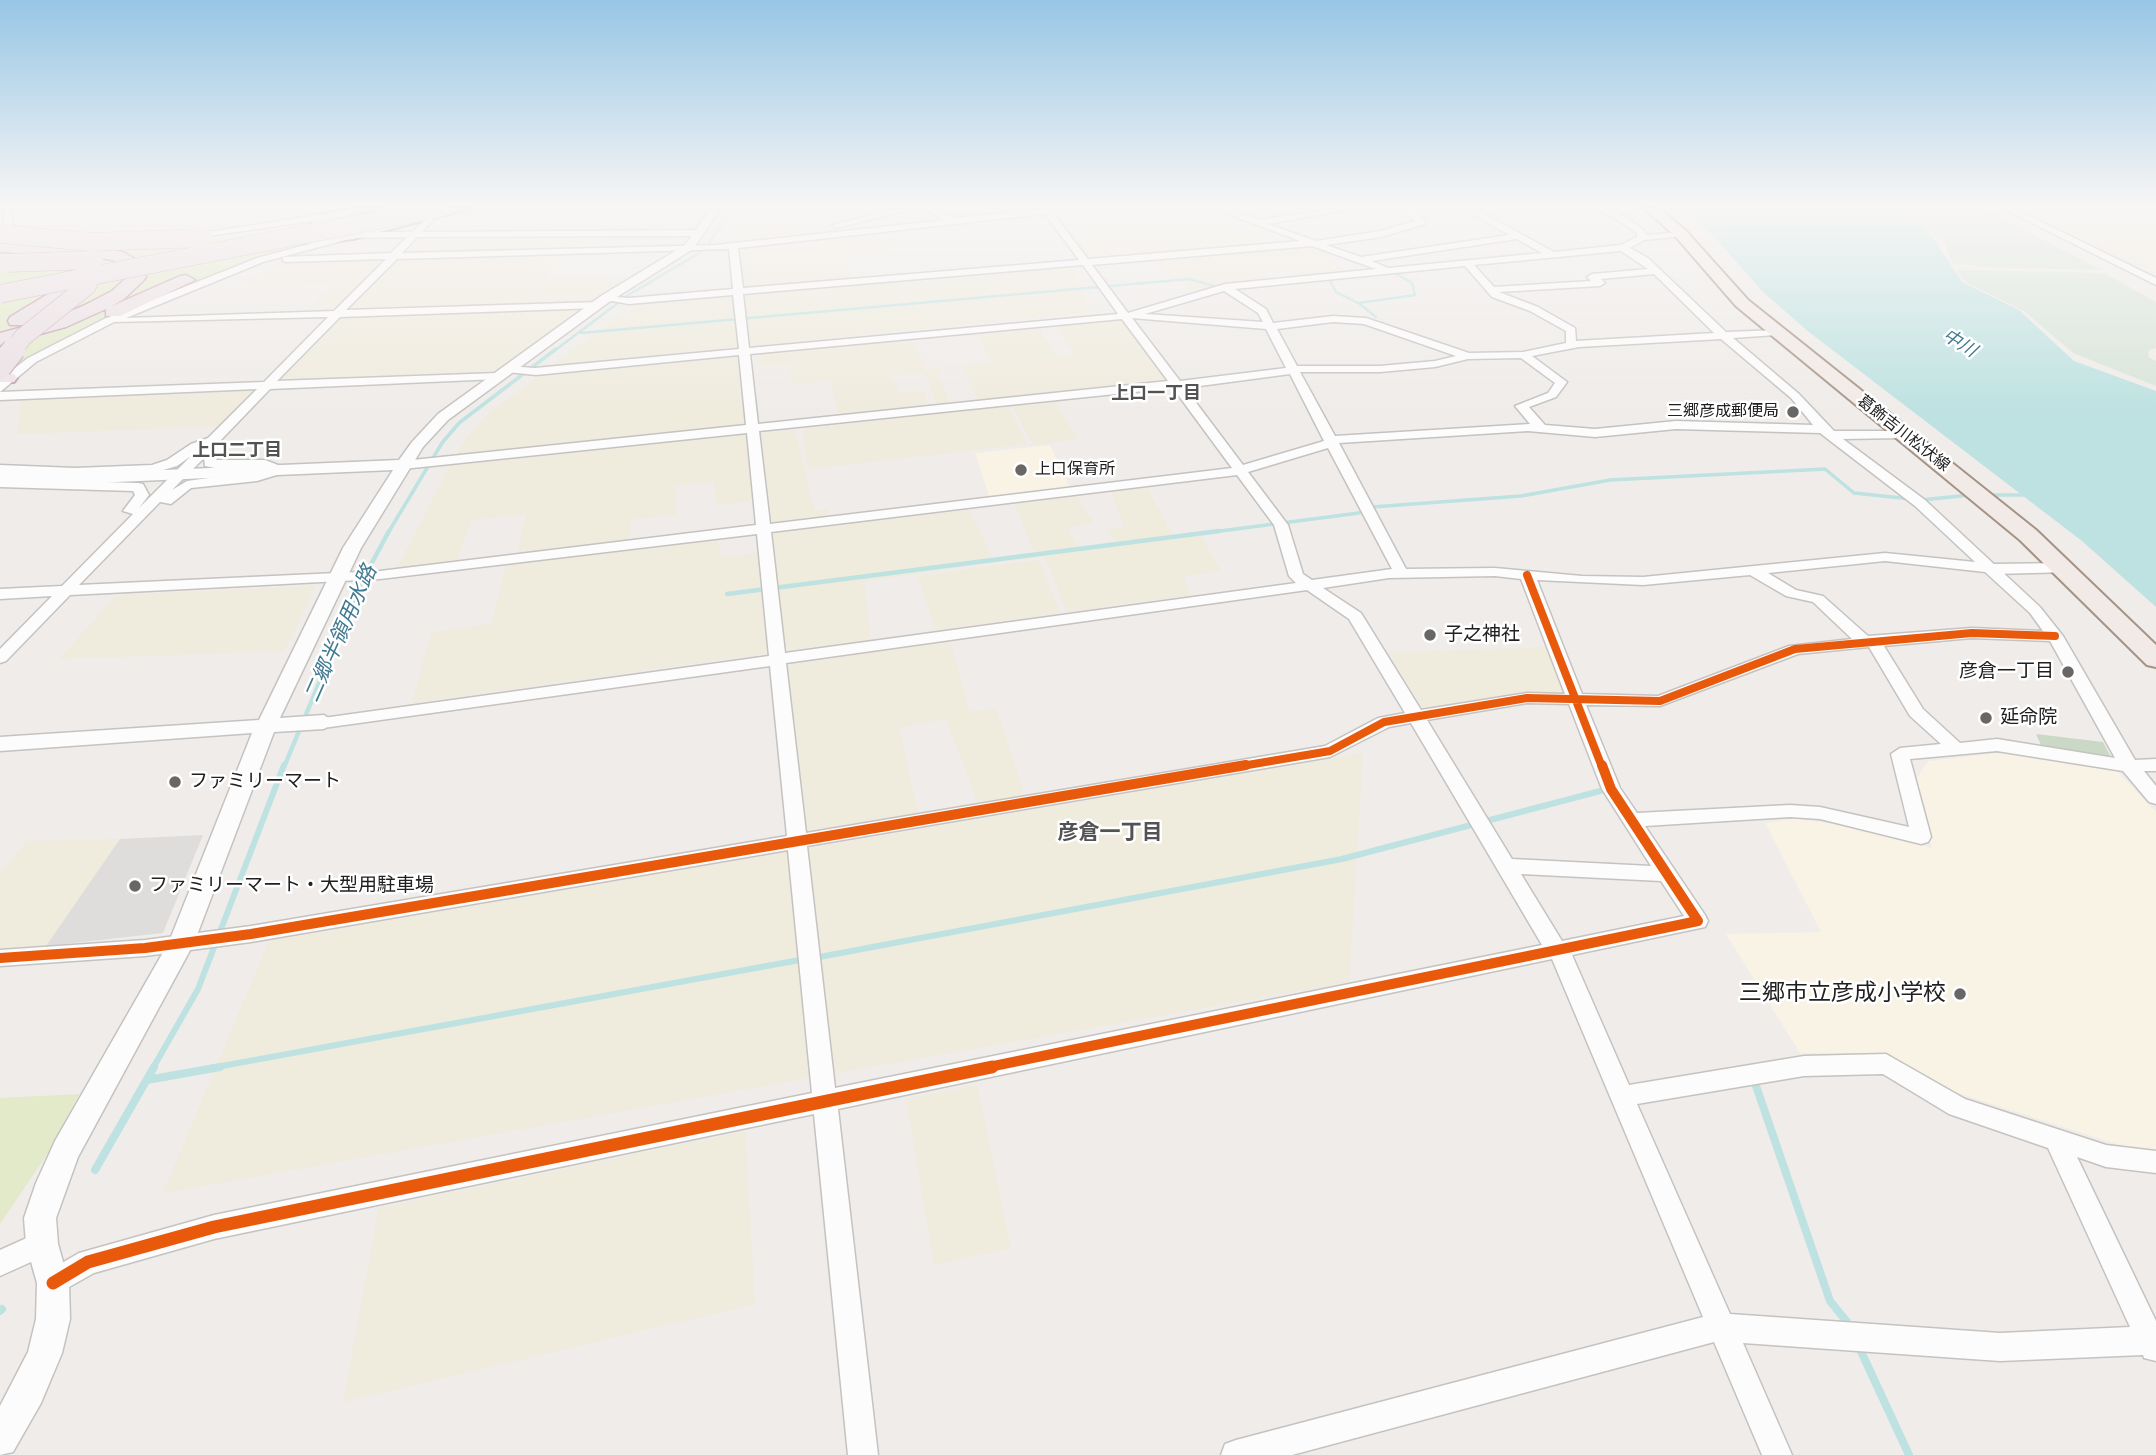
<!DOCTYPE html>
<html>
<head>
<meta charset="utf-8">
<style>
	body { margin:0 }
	canvas { display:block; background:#efece9 }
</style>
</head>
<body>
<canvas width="2156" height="1455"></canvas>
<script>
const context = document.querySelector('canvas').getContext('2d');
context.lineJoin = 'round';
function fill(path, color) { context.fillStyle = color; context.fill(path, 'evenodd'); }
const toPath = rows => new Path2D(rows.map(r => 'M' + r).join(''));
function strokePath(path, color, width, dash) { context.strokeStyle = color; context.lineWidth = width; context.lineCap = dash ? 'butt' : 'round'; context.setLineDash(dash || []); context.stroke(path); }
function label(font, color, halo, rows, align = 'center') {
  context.font = font + ' "Titillium Web","Noto Sans JP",sans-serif'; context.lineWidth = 5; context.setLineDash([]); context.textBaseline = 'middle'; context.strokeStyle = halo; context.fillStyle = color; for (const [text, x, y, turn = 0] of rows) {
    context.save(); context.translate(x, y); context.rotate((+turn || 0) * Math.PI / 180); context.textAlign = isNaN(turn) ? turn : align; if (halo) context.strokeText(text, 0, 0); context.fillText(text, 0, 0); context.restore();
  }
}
fill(toPath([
	[1050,445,1070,487,989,496,975,453],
	[2006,752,2116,770,2156,812,2156,1152,2135,1150,1936,1086,1883,1053,1800,1053,1726,934,1821,932,1765,823,1795,819,1850,826,1932,848,1914,783,1928,761]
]), '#f8f3e5');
fill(toPath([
	[751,208,897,208,761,239,724,243],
	[1124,208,1149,230,1187,227,1170,208,1209,208,1198,217,1224,224,1229,231,1252,230,1267,244,1137,255,1128,244,1104,246,1111,256,1089,258,1073,237,1109,233,1100,224,1083,226,1073,220,1094,218,1087,209],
	[2015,208,2156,208,2156,269,2142,269],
	[877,232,889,250,845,254,850,278,746,288,738,248],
	[600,236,589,248,402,254,416,237],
	[1314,245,1346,273,1300,278,1288,269,1263,270,1271,281,1222,285,1193,293,1183,280,1170,280,1148,258],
	[563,255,548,277,631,277,490,374,278,383,398,259],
	[386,259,335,311,305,312,332,285,243,287,273,262],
	[1075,265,1089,312,549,366,638,303],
	[1123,320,1170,381,979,402,963,366,937,370,950,405,937,407,925,372,891,375,899,392,924,392,928,408,840,416,830,380,792,384,790,364,757,366,757,353,911,339,926,369,991,363,977,333,1040,327,1055,356,1074,355,1057,326],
	[740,355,746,425,456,456,468,436,489,413,541,374],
	[256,390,222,426,17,434,22,396],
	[1055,402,1078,439,1033,445,1013,406],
	[1008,406,1027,444,808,469,802,429],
	[795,430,814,510,828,509,827,516,772,522,761,434],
	[749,434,754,501,717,505,714,482,675,486,676,515,631,519,629,541,518,553,526,514,471,520,457,560,397,568,450,466],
	[1146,486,1174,537,1200,535,1221,571,1183,576,1191,595,1067,612,1045,556,864,581,871,640,785,650,772,532,970,510,992,558,1035,554,1014,501,1076,495,1094,523,1067,528,1079,549,1117,544,1107,530,1124,527,1111,490],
	[717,538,721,557,760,553,768,653,412,703,431,632,492,624,506,565],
	[1039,560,1060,613,936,630,918,576],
	[316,586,284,651,59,659,117,595],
	[950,640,969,712,996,708,1025,796,978,804,946,718,899,728,918,813,804,831,785,666],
	[1548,647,1568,695,1520,694,1423,709,1388,653],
	[1363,753,1349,982,163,1193,269,941],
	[120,839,46,946,0,948,0,874,27,841],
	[977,1085,1011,1248,934,1265,906,1099],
	[745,1131,755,1304,343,1402,379,1208]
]), '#efebdd');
fill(toPath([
	[298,227,332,239,200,280,132,309,29,359,0,369,0,240,208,240],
	[79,1094,50,1150,0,1224,0,1098]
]), '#e3eac9');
fill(toPath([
	[1914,208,1982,208,2101,270,1985,267,1952,263,1944,241,1934,236],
	[1959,270,2104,273,2156,302,2156,348,2149,350,2148,357,2156,361,2156,386,2073,353,2024,311,1967,283,1956,272]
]), '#d7e4d9');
fill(toPath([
	[2036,734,2103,742,2111,757,2042,747]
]), '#cad9c5');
fill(toPath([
	[203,835,163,933,46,946,120,839]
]), '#dfdddc');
fill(toPath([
	[1681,208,1909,208,1917,214,1962,282,2019,310,2074,361,2156,391,2156,607,2082,541,1809,332,1763,292,1711,233]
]), '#bde2e1');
strokePath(toPath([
	[1329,279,1336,292,1360,304,1376,317],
	[1359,303,1415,295,1412,283,1395,273],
	[581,333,1189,279,1225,289],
	[554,351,630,294,696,255,707,246,732,208]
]), '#bde2e1', 2.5);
strokePath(toPath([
	[1987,495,2023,495],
	[1921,500,1970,495],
	[388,533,442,443,459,423,556,349],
	[1205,533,1359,513,1372,507,1521,496,1610,480,1825,469,1854,493,1911,499]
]), '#bde2e1', 3.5);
strokePath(toPath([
	[727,594,1219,531],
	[284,767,361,583,389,531]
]), '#bde2e1', 4.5);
strokePath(toPath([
	[814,958,1342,859,1604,790],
	[153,1068,198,989,284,765],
	[211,1068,805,959]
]), '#bde2e1', 6);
strokePath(toPath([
	[147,1080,220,1067],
	[1755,1083,1830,1301,1852,1328],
	[95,1170,154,1067],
	[0,1311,2,1309],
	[1859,1347,1909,1455]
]), '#bde2e1', 8);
const minor = toPath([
	[3,208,11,208,12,225,33,231,33,235,5,229,3,208],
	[901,208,917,208,836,228,832,225,901,208],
	[922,208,933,208,956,218,1048,208,1075,208,1053,213,1088,259,1300,241,1212,208,1224,208,1259,220,1337,208,1358,208,1268,224,1316,241,1380,231,1415,221,1405,213,1405,209,1429,208,1415,212,1425,220,1425,224,1381,237,1326,245,1361,257,1509,235,1462,208,1473,208,1554,252,1621,245,1637,237,1637,233,1616,219,1593,208,1605,208,1622,215,1644,230,1646,235,1684,232,1684,236,1644,240,1630,248,1648,258,1726,332,1780,330,1780,334,1776,335,1733,338,1799,394,1834,431,1907,431,1907,437,1903,438,1843,439,1925,500,2040,607,2063,636,2135,760,2156,759,2156,771,2144,771,2156,786,2156,804,2149,802,2123,771,1997,751,1910,759,1931,837,1928,842,1921,844,1820,819,1790,817,1645,826,1705,915,1708,921,1705,927,1572,955,1629,1085,1804,1056,1886,1054,1965,1099,2106,1145,2156,1151,2156,1173,2106,1167,2077,1157,2156,1321,2156,1361,2144,1358,2143,1355,2000,1361,1743,1343,1792,1455,1762,1455,1714,1342,1292,1455,1221,1455,1225,1444,1236,1440,1703,1317,1552,959,838,1109,878,1455,848,1455,814,1114,214,1239,94,1273,53,1296,43,1292,39,1283,43,1274,79,1253,214,1215,812,1093,788,850,251,942,145,956,0,966,0,950,145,940,251,926,787,836,770,666,323,728,314,723,323,718,769,656,757,534,380,579,70,595,6,661,0,663,0,649,52,596,0,599,0,589,62,586,133,514,123,511,135,495,133,491,0,487,0,479,138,483,143,484,149,495,139,508,191,456,177,466,153,473,75,476,0,473,0,465,75,468,152,465,167,460,191,444,208,438,257,389,0,400,0,381,4,376,28,358,104,319,257,258,353,232,412,232,434,212,438,215,422,232,697,230,701,233,697,236,417,237,402,253,716,245,945,220,922,208],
	[1045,214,1079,260,743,288,738,248,1045,214],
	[407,237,391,253,283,257,283,261,286,262,386,259,334,311,126,318,263,262,353,238,407,237],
	[1517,239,1542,253,1388,268,1372,261,1517,239],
	[1312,246,1376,269,1225,284,1128,313,1092,265,1312,246],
	[729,249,733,289,629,298,605,296,600,299,629,304,733,295,739,349,535,368,507,366,501,369,507,372,536,375,739,355,746,425,403,461,397,465,403,469,747,433,756,525,380,571,79,585,160,502,171,504,191,488,257,481,283,473,283,467,265,460,216,460,225,446,220,441,270,389,498,379,504,376,498,373,277,381,340,317,597,308,602,305,597,302,346,310,397,259,729,249],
	[1621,251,1648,269,1592,274,1587,277,1591,281,1494,287,1474,265,1621,251],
	[1083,265,1118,314,749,348,743,294,1083,265],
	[1465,266,1492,297,1530,311,1566,331,1566,343,1523,352,1469,353,1366,318,1333,316,1273,323,1266,309,1235,289,1465,266],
	[1654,274,1714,333,1576,341,1575,328,1538,307,1499,292,1600,286,1605,283,1601,279,1654,274],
	[1224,291,1258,313,1263,322,1145,314,1224,291],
	[328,317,264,382,0,392,36,362,114,322,328,317],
	[1132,318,1266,329,1286,368,1180,381,1132,318],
	[1122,319,1168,381,758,424,750,354,1122,319],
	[1333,322,1364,324,1456,356,1435,361,1380,366,1297,366,1277,329,1333,322],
	[1721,339,1791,398,1813,425,1676,421,1595,429,1545,425,1529,407,1556,397,1567,382,1532,356,1579,347,1721,339],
	[1521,358,1555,383,1548,393,1515,406,1530,424,1335,436,1300,372,1380,372,1435,367,1468,359,1521,358],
	[1290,374,1324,441,1243,465,1185,388,1290,374],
	[1173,388,1232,468,770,524,759,431,1173,388],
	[1676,429,1820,433,1915,506,1975,562,1885,553,1643,577,1582,576,1495,568,1406,569,1339,443,1528,431,1595,437,1676,429],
	[1328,448,1392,569,1312,580,1303,574,1288,525,1248,472,1328,448],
	[204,458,205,466,220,469,266,470,187,481,172,490,204,458],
	[1237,475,1274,525,1289,576,1296,583,785,653,771,532,1237,475],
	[1885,561,1985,572,2030,613,2043,631,1972,628,1868,636,1823,596,1796,590,1768,573,1885,561],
	[1750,575,1786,596,1813,602,1852,639,1789,646,1658,696,1582,694,1537,580,1643,585,1750,575],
	[1495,576,1521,579,1565,694,1527,693,1421,710,1361,613,1323,588,1389,578,1495,576],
	[1307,590,1349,619,1405,713,1378,718,1325,746,806,833,786,663,1307,590],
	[1972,638,2050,641,2115,758,1997,739,1960,743,1923,709,1884,646,1972,638],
	[1869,647,1910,716,1941,744,1900,748,1891,754,1909,827,1820,807,1790,805,1637,813,1620,788,1586,705,1660,706,1798,654,1869,647],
	[1527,703,1569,704,1602,789,1651,866,1512,859,1427,720,1527,703],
	[1411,723,1542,945,835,1088,807,846,1330,757,1389,727,1411,723],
	[1521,874,1661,881,1684,916,1562,941,1521,874],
	[1883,1074,1949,1114,2048,1148,2130,1327,2000,1333,1730,1314,1637,1104,1804,1076,1883,1074],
	[2002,208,2013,208,2156,278,2156,285,2002,208],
	[324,214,327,219,187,239,182,236,324,214],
	[42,1231,51,1235,55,1244,51,1253,0,1276,0,1250,42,1231]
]);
const tertiary = toPath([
	[711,208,721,208,693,249,609,302,448,420,423,447,361,548,280,718,324,715,334,722,324,729,274,732,194,943,78,1157,56,1218,58,1244,69,1283,70,1319,62,1353,41,1403,13,1452,0,1455,0,1406,28,1352,36,1319,37,1283,26,1244,24,1218,36,1183,55,1141,169,942,252,733,0,751,0,737,259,720,343,548,393,470,70,484,0,480,0,470,70,474,399,460,412,442,438,414,601,296,685,245,711,208],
	[2065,563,2071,564,2074,568,2071,572,1994,574,1985,569,1994,564,2065,563]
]);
const secondary = toPath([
	[355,208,383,208,328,220,324,224,329,231,327,234,353,231,451,208,472,208,353,239,308,244,295,240,316,230,311,223,320,214,355,208]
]);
const primary = toPath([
	[1644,208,1659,208,1686,231,1748,300,2036,530,2156,645,2156,667,2147,665,2020,540,1736,306,1676,237,1644,208]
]);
const trunk = toPath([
	[0,372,14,374,17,378,14,382,0,382,0,372]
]);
const motorway = toPath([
	[54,240,123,252,142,263,146,277,143,281,124,299,112,306,180,276,186,275,195,280,120,316,106,316,106,309,66,327,0,345,0,333,52,319,85,305,112,291,128,276,128,269,112,260,81,255,92,261,92,276,83,288,24,325,10,325,8,321,10,317,71,280,74,264,49,255,0,252,0,242,46,245,54,240]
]);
strokePath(minor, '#c4c3c1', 3);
strokePath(tertiary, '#c4c3c1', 3);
strokePath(secondary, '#999580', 4);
strokePath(primary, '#a59385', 4);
strokePath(trunk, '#c4a0b3', 4);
strokePath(motorway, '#c4a0b3', 3);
fill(minor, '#fdfcfc');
fill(tertiary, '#fdfcfc');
fill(secondary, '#f4f2ec');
fill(primary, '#f2eae6');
fill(trunk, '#eee5e5');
fill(motorway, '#ebe0e4');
const motorwayBridgeFar1 = toPath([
	[0,234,91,242,204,238],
	[8,263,94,260],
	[0,294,440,208],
	[13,351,23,337,87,286,93,272]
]);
const motorwayBridge = toPath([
	[0,367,14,349]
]);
strokePath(motorwayBridgeFar1, '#c4a0b3', 19, []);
strokePath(motorwayBridge, '#c4a0b3', 25, []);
strokePath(motorwayBridgeFar1, '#ebe0e4', 18);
strokePath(motorwayBridge, '#ebe0e4', 23);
strokePath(toPath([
	[1527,575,1602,767],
	[1236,767,1330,751,1384,722,1527,698,1660,701,1795,649,1972,633,2055,636]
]), '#e8590c', 8);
strokePath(toPath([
	[0,958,145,948,251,934,1246,765],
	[984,1068,1698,921,1611,789,1602,765]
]), '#e8590c', 10);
strokePath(toPath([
	[53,1283,88,1262,214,1227,992,1067]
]), '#e8590c', 13);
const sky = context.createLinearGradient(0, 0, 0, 412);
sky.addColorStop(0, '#97c6e5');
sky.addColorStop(0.5, '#f8f6f5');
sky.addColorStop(1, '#f8f6f500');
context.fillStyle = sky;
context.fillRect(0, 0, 2156, 412);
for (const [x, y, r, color] of [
	[1793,412,7,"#686766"],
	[1021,470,7,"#686766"],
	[1430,635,7,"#686766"],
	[2068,672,7,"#686766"],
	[1986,718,7,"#686766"],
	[175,782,7,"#686766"],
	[135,886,7,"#686766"],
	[1960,994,7,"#686766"]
]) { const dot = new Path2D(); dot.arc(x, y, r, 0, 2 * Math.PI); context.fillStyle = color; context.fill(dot); strokePath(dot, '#fff', 2.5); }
label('16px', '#202020', '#fff', [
	["三郷彦成郵便局",1779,412],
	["上口保育所",1035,470,"left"]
], 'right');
label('16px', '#202020', '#fff', [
	["葛飾吉川松伏線",1903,434,38]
]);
label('italic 18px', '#417b90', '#fff', [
	["中川",1959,344,32]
]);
label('bold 18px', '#535353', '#fff', [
	["上口一丁目",1156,395],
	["上口二丁目",237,452]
]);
label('19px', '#202020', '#fff', [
	["子之神社",1444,635],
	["彦倉一丁目",2054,672,"right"],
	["延命院",2000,718],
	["ファミリーマート",189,782],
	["ファミリーマート・大型用駐車場",149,886]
], 'left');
label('italic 21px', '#417b90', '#fff', [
	["二郷半領用水路",342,634,-66]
]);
label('bold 21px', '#535353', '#fff', [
	["彦倉一丁目",1110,834]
]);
label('23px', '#202020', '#fff', [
	["三郷市立彦成小学校",1946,994]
], 'right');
</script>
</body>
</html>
